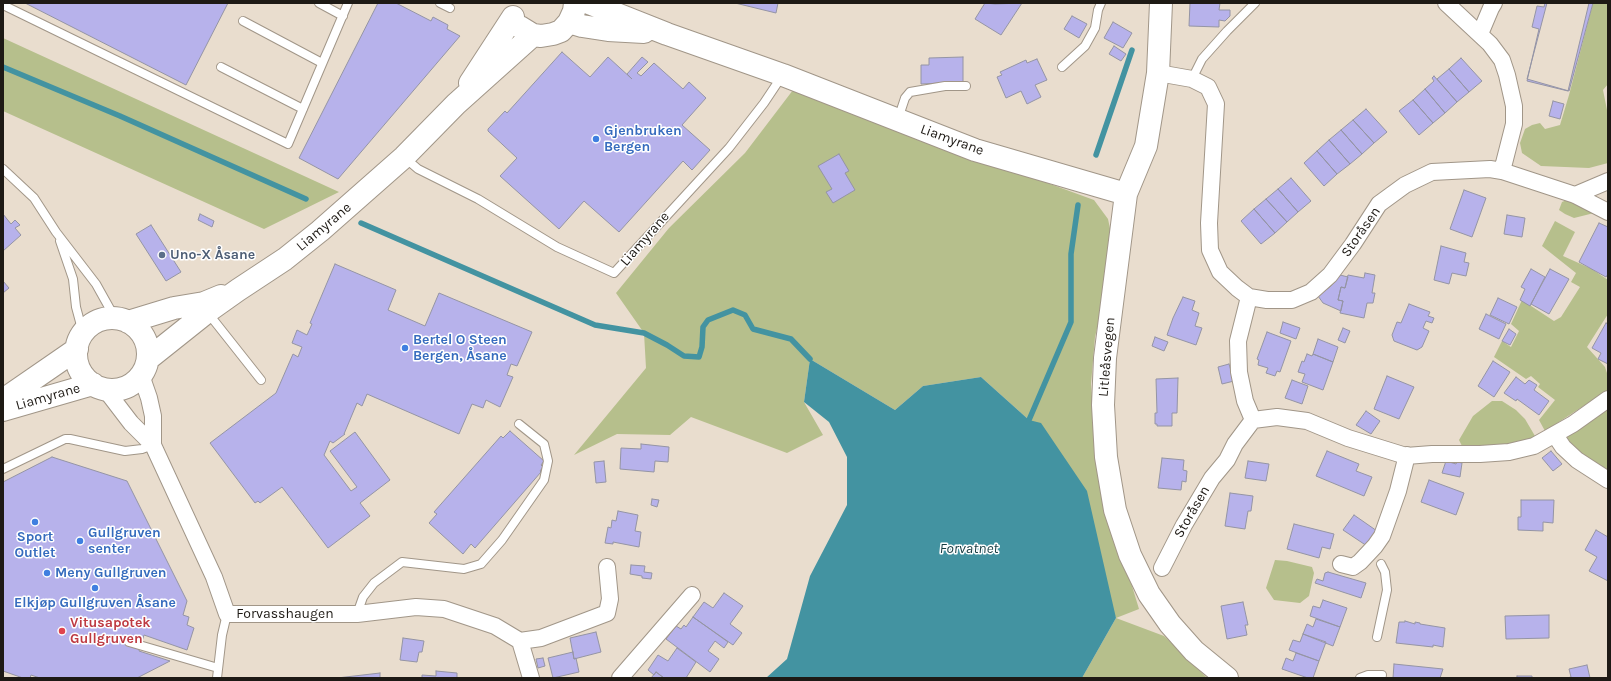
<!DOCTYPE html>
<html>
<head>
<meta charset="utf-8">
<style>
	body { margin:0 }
	#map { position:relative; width:1611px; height:681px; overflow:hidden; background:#e9ddce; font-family:Karla,sans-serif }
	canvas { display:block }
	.frame { position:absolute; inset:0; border:4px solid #1e1a15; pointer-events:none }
</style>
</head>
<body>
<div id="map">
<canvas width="1611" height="681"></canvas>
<div class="frame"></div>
</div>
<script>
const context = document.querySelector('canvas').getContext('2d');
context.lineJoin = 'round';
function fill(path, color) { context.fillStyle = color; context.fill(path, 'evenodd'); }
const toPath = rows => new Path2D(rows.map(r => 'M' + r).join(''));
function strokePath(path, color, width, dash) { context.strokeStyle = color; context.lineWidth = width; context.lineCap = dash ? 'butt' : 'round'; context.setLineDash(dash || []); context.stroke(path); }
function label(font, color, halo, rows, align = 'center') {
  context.font = font + ' Karla,sans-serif'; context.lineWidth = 3; context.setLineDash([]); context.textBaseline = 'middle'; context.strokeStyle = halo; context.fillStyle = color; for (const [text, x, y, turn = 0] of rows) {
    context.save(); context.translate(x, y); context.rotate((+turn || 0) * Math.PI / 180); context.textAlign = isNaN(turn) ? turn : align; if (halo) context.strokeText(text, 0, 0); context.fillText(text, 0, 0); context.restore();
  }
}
fill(toPath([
	[1593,3,1608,3,1608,84,1603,90,1608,115,1608,163,1589,168,1541,166,1522,153,1520,143,1525,129,1532,125,1540,123,1545,129,1560,125,1569,95],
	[3,38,339,192,264,229,3,111],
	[793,90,1094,200,1108,219,1112,238,1111,269,1095,337,1091,384,1095,435,1116,543,1132,586,1139,609,1116,618,1164,636,1184,654,1207,678,1082,678,1116,618,1029,420,981,377,923,386,895,410,810,359,804,402,823,435,787,453,691,417,670,435,617,434,574,455,646,368,644,333,616,293,669,228,745,153],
	[1569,199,1608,214,1608,220,1594,213,1574,218,1565,214,1559,210,1562,202],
	[1555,221,1575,232,1563,256,1592,269,1608,280,1608,314,1587,347,1605,367,1608,376,1608,390,1545,431,1539,420,1555,400,1538,387,1540,384,1531,376,1526,379,1494,357,1502,341,1511,347,1519,331,1511,324,1522,300,1554,321,1561,317,1580,287,1571,282,1576,273,1542,246],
	[1492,401,1502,401,1516,410,1525,419,1535,436,1520,445,1463,448,1459,440,1473,416],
	[1608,406,1608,475,1574,449,1567,437,1570,431],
	[1275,560,1287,561,1312,567,1314,573,1309,596,1300,603,1274,600,1266,588]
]), '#b6bf8c');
fill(toPath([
	[810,359,895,410,923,386,981,377,1029,420,1041,423,1087,491,1116,618,1082,678,766,678,787,659,810,576,847,505,847,457,829,422,804,402]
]), '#4393a1');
strokePath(toPath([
	[3,67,120,116,306,199],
	[1096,155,1132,50],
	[361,223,595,325,644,333,667,345,684,356,699,357,702,347,703,327,708,320,733,310,745,315,753,329,791,339,810,359],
	[1029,420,1071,322,1071,254,1078,205]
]), '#4393a1', 5.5);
const building = toPath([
	[25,3,228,3,186,85,25,3],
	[378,3,396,3,431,21,433,17,448,25,447,29,460,36,338,179,299,158,378,3],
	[735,3,778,3,776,13,735,3],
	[985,3,995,4,1022,3,1001,35,975,19,985,3],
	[1190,3,1220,3,1219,10,1230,10,1230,16,1225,21,1219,20,1219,27,1189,26,1190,3],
	[1545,3,1589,3,1568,91,1527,81,1539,29,1532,27,1537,6,1544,7,1545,3],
	[1547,3,1593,3,1569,91,1527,79,1547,3],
	[1072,16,1087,24,1079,38,1064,29,1072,16],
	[1113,22,1132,33,1123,48,1104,38,1113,22],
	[1114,46,1126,54,1121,61,1109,54,1114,46],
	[562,52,590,77,608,57,632,79,627,74,642,57,648,62,637,73,641,76,654,63,683,89,689,82,706,98,682,125,710,150,692,170,683,161,619,232,584,201,559,229,500,176,517,158,488,131,488,129,505,111,507,113,562,52],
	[963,57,963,82,921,84,921,65,929,65,929,58,963,57],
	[1461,58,1482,81,1469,92,1449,69,1461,58],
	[1037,59,1047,80,1035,85,1041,97,1027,104,1021,91,1006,98,997,77,1002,75,1000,72,1026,60,1027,63,1037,59],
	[1449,69,1469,92,1457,102,1437,79,1449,69],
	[1434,76,1457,102,1445,113,1425,89,1434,81,1432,78,1434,76],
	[1425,89,1445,113,1433,123,1413,100,1425,89],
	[1413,100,1433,123,1419,135,1399,111,1413,100],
	[1553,101,1564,104,1560,119,1549,116,1553,101],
	[1366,109,1387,132,1374,143,1353,120,1366,109],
	[1353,120,1374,143,1362,154,1341,130,1353,120],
	[1341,130,1362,154,1350,164,1329,140,1341,130],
	[1329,140,1350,164,1337,174,1317,151,1329,140],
	[1317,151,1337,174,1324,186,1304,163,1317,151],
	[839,154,849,171,845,173,855,190,833,203,826,192,832,189,818,166,839,154],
	[1291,178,1311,201,1298,212,1278,189,1291,178],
	[1278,189,1298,212,1287,222,1266,199,1278,189],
	[1464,190,1486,198,1472,237,1450,229,1464,190],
	[1266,199,1287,222,1275,233,1254,209,1266,199],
	[1254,209,1275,233,1261,244,1241,221,1254,209],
	[3,214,11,224,15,220,20,225,15,228,21,235,3,251,3,214],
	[200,214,214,221,212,227,198,220,200,214],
	[1507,215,1525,218,1522,237,1504,234,1507,215],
	[1599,223,1608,227,1608,274,1606,277,1579,262,1599,223],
	[151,225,181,272,166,281,136,234,151,225],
	[1441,246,1466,253,1464,262,1469,263,1466,276,1452,273,1449,284,1434,280,1441,246],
	[335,264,396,290,388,310,425,326,439,293,532,332,517,366,511,364,507,375,513,377,500,407,486,400,483,408,472,404,459,434,367,394,362,406,357,403,344,434,345,434,333,443,330,441,324,455,351,491,357,487,330,451,355,432,390,480,360,503,370,516,328,548,282,487,260,503,258,501,255,503,210,443,276,393,293,354,298,357,302,347,292,343,297,330,307,335,312,324,310,323,335,264],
	[1531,269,1545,277,1530,306,1520,300,1525,289,1521,287,1531,269],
	[1550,269,1569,279,1549,314,1531,304,1550,269],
	[1365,273,1375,275,1372,293,1375,293,1373,303,1367,303,1364,318,1340,313,1343,301,1338,300,1341,287,1345,288,1348,275,1364,278,1365,273],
	[1340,275,1348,277,1345,288,1341,287,1338,300,1343,301,1341,311,1323,303,1318,296,1331,286,1340,275],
	[3,281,9,288,3,293,3,281],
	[1183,297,1195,301,1192,310,1199,313,1195,326,1202,328,1196,345,1167,335,1173,318,1183,297],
	[1498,298,1517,307,1509,324,1490,315,1498,298],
	[1409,304,1430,312,1428,316,1434,318,1432,323,1426,321,1423,328,1429,331,1422,347,1417,350,1394,341,1392,335,1397,322,1401,323,1409,304],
	[1486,314,1506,324,1499,339,1479,329,1486,314],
	[1283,322,1300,328,1296,339,1280,333,1283,322],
	[1606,323,1608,324,1608,364,1598,359,1601,353,1592,348,1606,323],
	[1343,328,1350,331,1345,343,1338,340,1343,328],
	[1509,329,1516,334,1510,345,1502,341,1509,329],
	[1267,332,1291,341,1280,372,1277,371,1275,376,1266,373,1268,368,1258,365,1259,360,1257,359,1267,332],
	[1155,337,1168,342,1164,351,1152,346,1155,337],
	[1318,339,1338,347,1333,362,1313,354,1318,339],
	[1307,354,1312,356,1313,354,1333,362,1323,390,1302,382,1305,374,1298,372,1302,361,1304,362,1307,354],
	[1493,361,1510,372,1494,397,1478,386,1493,361],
	[1229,364,1234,381,1222,384,1218,367,1229,364],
	[1387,376,1414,387,1399,419,1374,409,1387,376],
	[1516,377,1525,384,1529,380,1537,385,1534,390,1549,401,1539,415,1517,399,1516,401,1504,393,1516,377],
	[1178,378,1177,413,1172,413,1172,426,1157,426,1157,424,1155,424,1155,413,1157,413,1156,379,1178,378],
	[1292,380,1308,386,1302,404,1285,398,1292,380],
	[1366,411,1380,421,1371,434,1356,425,1366,411],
	[510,431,544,461,541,465,543,467,540,471,541,472,475,548,471,544,463,554,429,523,437,514,434,512,501,436,503,438,510,431],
	[641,444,669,447,668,462,655,461,654,472,620,469,621,448,641,449,641,444],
	[1327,451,1359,464,1356,471,1372,477,1364,496,1316,476,1327,451],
	[1551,451,1562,464,1553,471,1542,458,1551,451],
	[52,457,127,481,187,601,183,615,189,617,187,625,194,628,187,650,144,635,139,651,170,661,137,678,40,678,31,675,30,678,23,678,3,671,3,482,52,457],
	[1162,458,1184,460,1183,470,1187,471,1186,482,1182,481,1181,490,1158,488,1162,458],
	[604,461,606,482,596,483,594,462,604,461],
	[1248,461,1269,464,1266,481,1245,478,1248,461],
	[1446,461,1456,464,1457,462,1462,463,1460,477,1442,473,1446,461],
	[1429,480,1464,493,1456,515,1421,502,1429,480],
	[1230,493,1253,496,1251,511,1248,511,1245,529,1225,526,1230,493],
	[652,499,659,500,657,507,651,505,652,499],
	[1521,500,1554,500,1553,523,1543,522,1543,531,1518,530,1518,517,1521,517,1521,500],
	[618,511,638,515,635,531,641,532,639,547,613,542,613,544,605,543,608,527,611,528,612,520,616,521,618,511],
	[1354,515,1377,531,1367,546,1343,530,1354,515],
	[1294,524,1334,534,1330,549,1322,547,1319,558,1287,549,1294,524],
	[1596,530,1608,537,1608,581,1589,571,1597,557,1585,550,1596,530],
	[631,565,645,566,644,572,652,573,651,579,642,578,642,576,630,574,631,565],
	[1328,572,1366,583,1361,598,1315,583,1317,579,1323,581,1325,573,1328,572],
	[724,593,743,606,730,624,742,633,733,645,693,617,704,602,713,608,724,593],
	[1323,600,1347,608,1340,627,1310,616,1313,606,1320,608,1323,600],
	[1243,602,1248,625,1245,625,1247,635,1227,639,1221,606,1243,602],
	[1549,615,1549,638,1506,639,1505,616,1549,615],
	[693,617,728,642,724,648,715,641,708,651,719,659,710,672,666,639,676,626,681,629,684,625,686,627,693,617],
	[1316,619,1340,627,1333,646,1303,634,1307,624,1313,627,1316,619],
	[1405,621,1415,624,1415,622,1420,623,1420,624,1445,628,1443,647,1433,645,1433,647,1396,643,1399,622,1405,622,1405,621],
	[596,632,601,652,574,659,570,638,596,632],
	[1303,634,1326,642,1319,661,1289,650,1293,640,1300,642,1303,634],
	[403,638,424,641,422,652,419,652,417,662,400,660,403,638],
	[677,648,696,662,686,678,664,678,656,672,654,675,648,670,658,655,668,661,677,648],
	[573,652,574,659,576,658,579,672,553,678,548,658,573,652],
	[1296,653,1319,661,1313,678,1308,678,1282,669,1286,658,1293,661,1296,653],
	[543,658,545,666,538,668,536,659,543,658],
	[1394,664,1443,669,1440,678,1393,678,1394,664],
	[1587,665,1590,678,1567,678,1571,677,1569,669,1587,665],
	[436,671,457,673,457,678,422,678,422,675,436,676,436,671],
	[656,672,664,678,651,678,656,672],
	[380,673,380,678,337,678,380,673],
	[1517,676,1532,676,1532,678,1517,678,1517,676]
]);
fill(building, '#b7b2eb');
strokePath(building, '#9494a4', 1);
const lane = toPath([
	[319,3,343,16],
	[440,3,450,8],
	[3,5,288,144,348,3],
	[243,21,322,63],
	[221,67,303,109],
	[1062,67,1085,46,1095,28,1098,10,1101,3],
	[1192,79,1202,59,1227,31,1255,3],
	[898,119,905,98,910,92,945,86,966,86],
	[404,157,418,169,478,199,557,247,614,273,729,148,764,103,782,76],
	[3,169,34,198,56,232,96,284,115,318],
	[60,241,73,279,76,307,83,333],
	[208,313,261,380],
	[3,469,65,439,70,439,125,451,142,449,153,445],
	[357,614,363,597,374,583,402,562,464,569,481,564,502,540,544,480,548,461,544,444,519,424],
	[1377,637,1387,590,1385,572,1381,564],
	[129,642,218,668],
	[217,678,222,635,227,614],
	[1360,678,1368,675,1382,675]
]);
const street = toPath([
	[1446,3,1490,44,1502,60,1507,75,1514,106,1514,124,1502,171],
	[1480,34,1491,8,1494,3],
	[1158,73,1192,79,1208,87,1216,104,1209,223,1210,250,1220,272,1237,288,1249,297,1267,300,1292,300,1311,292,1330,275,1353,244,1379,204,1405,185,1432,172,1490,169,1502,171,1575,195,1608,212],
	[1575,195,1608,181],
	[1249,297,1238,341,1239,372,1245,401,1253,420,1277,417,1307,421,1348,438,1406,456,1432,454,1480,454,1509,452,1534,446,1573,424,1608,399],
	[141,375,149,398,153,416,153,445],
	[105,389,131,423,153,445,214,577,227,614,357,614,416,607,444,609,495,626,520,641,531,678],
	[1555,435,1563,447,1577,460,1608,480],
	[1341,564,1353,567,1360,562,1375,546,1382,536,1398,491,1407,455],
	[1162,568,1184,525,1212,478,1227,460,1235,444,1253,420],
	[520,641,541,638,607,613,610,599,607,567],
	[620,678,692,595]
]);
const secondary = toPath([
	[589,3,667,34,783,75,975,150,1126,194],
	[1161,3,1158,73,1146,146,1126,194,1105,358,1103,405,1106,457,1115,510,1130,555,1149,594,1170,624,1194,651,1227,678],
	[569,22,582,26,608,30,644,32],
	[520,27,533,35,541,36,553,34,561,31,569,22,574,11,575,3],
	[470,83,513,17],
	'76 354a36 36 0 1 1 72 0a36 36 0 1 1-72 0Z',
	[128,322,174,308,204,303,221,296],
	[148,359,207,312,238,290,285,259,320,231,404,157,456,104,533,35],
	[3,400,77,349],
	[3,410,93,384]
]);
strokePath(lane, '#a19688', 10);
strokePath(street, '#a19688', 18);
strokePath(secondary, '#a19688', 24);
strokePath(lane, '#fff', 8);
strokePath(street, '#fff', 16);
strokePath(secondary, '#fff', 22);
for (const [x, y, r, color] of [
	[596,139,4,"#3f7fe0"],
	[162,255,4,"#5c6f8a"],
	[405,348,4,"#3f7fe0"],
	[35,522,4,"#3f7fe0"],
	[80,541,4,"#3f7fe0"],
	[47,573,4,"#3f7fe0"],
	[95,588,4,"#3f7fe0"],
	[62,631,4,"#e0444e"]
]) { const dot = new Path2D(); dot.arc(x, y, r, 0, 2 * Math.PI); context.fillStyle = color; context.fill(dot); strokePath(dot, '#fff', 1.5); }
label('bold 14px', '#366cbe', '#fff', [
	["Gjenbruken",604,131],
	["Bergen",604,147],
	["Bertel O Steen",413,340],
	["Bergen, Åsane",413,356],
	["Gullgruven",88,533],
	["senter",88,549],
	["Sport",35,537,"center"],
	["Outlet",35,553,"center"],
	["Meny Gullgruven",55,573],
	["Elkjøp Gullgruven Åsane",95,603,"center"]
], 'left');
label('14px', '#1e1a15', '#fff', [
	["Liamyrane",952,140,20],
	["Liamyrane",324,227,-40],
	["Storåsen",1361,232,-55],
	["Liamyrane",645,239,-49],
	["Litleåsvegen",1107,357,-85],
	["Liamyrane",48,397,-16],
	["Storåsen",1192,512,-60],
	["Forvasshaugen",285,614]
]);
label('bold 14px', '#4e5e75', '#fff', [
	["Uno-X Åsane",170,255]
], 'left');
label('bold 14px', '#be3a42', '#fff', [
	["Vitusapotek",70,623],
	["Gullgruven",70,639]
], 'left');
label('italic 15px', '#163c42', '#fff', [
	["Forvatnet",969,549]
]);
</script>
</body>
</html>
